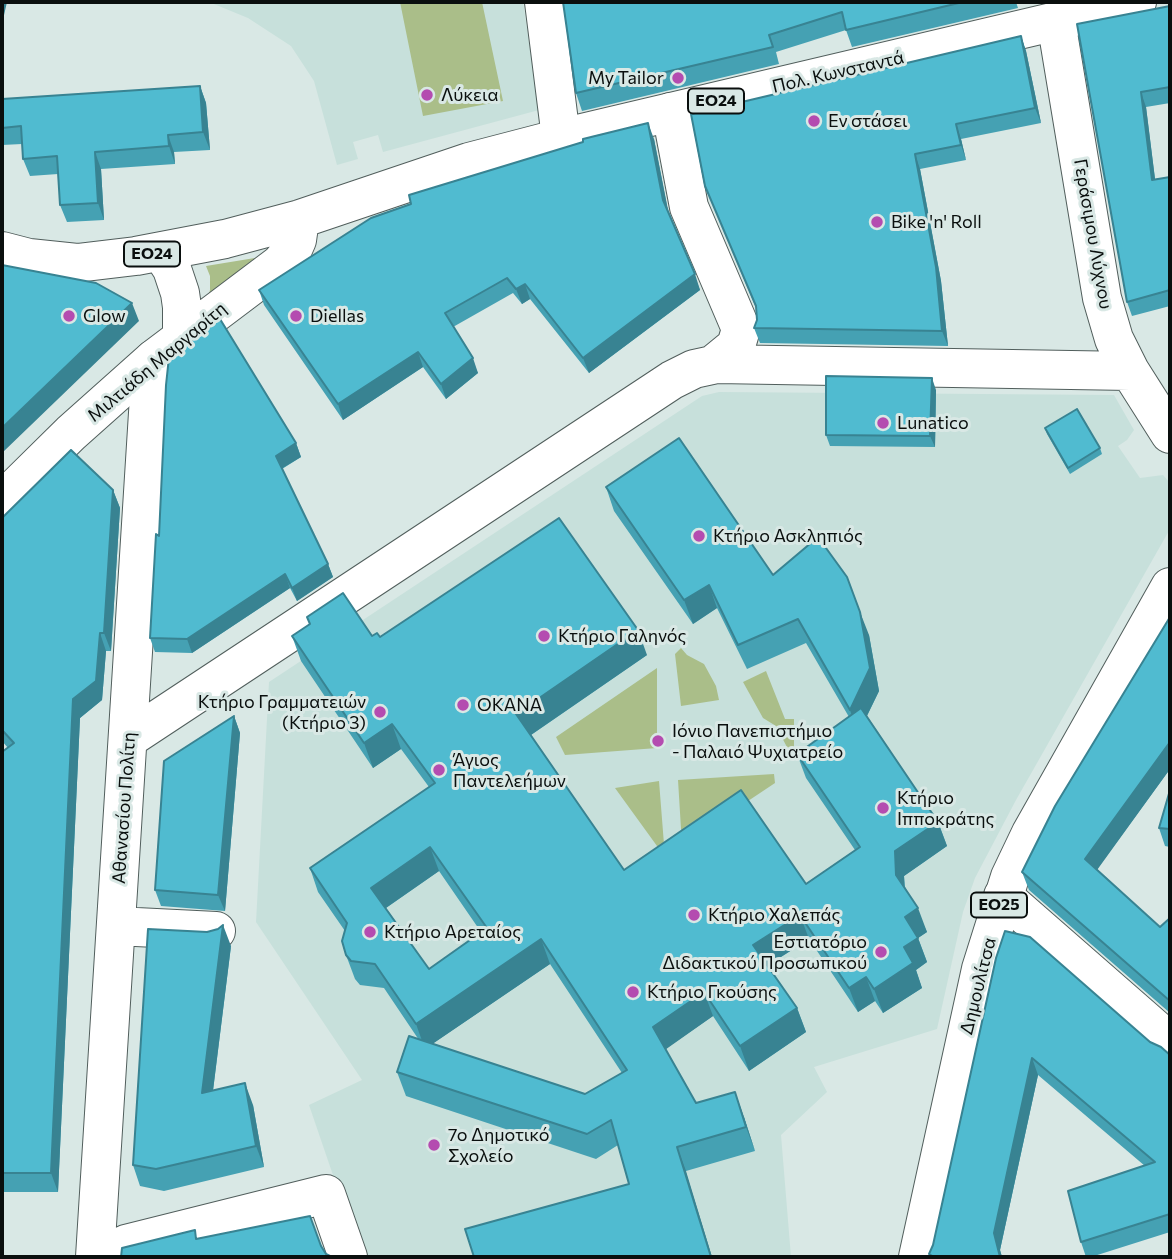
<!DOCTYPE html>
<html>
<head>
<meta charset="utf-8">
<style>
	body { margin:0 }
	#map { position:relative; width:1172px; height:1259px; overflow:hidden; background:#d9e8e5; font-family:Commissioner,sans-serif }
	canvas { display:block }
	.frame { position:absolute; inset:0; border:4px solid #0a0f0e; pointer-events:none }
</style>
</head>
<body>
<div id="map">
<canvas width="1172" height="1259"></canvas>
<div class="frame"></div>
</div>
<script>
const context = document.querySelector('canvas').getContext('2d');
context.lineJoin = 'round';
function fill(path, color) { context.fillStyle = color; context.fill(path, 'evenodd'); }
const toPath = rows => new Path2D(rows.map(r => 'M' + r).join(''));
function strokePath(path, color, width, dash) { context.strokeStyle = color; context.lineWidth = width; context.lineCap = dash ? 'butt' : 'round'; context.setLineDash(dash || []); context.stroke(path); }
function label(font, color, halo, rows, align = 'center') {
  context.font = font + ' Commissioner,sans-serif'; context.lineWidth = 6; context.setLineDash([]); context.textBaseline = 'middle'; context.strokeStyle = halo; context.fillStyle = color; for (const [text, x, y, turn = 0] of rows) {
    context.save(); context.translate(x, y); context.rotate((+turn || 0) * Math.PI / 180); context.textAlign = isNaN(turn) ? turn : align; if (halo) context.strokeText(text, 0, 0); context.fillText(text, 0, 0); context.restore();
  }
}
fill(toPath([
	[209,2,523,2,539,110,383,152,378,135,353,142,358,159,337,165,314,81,291,46,248,18],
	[719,392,1114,395,1134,430,1127,440,1118,446,1140,478,1163,475,1170,483,1170,529,1016,800,975,878,963,912,937,1029,814,1067,827,1092,781,1135,791,1257,361,1257,309,1105,362,1080,256,922,269,682,702,396]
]), '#c7e0db');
fill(toPath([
	[400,2,482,2,503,101,423,116],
	[267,256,206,304,210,290,210,276,206,266],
	[681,648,687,655,704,664,716,686,719,700,681,706,675,654],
	[657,668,657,748,565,755,556,737],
	[766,671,785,719,794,719,794,748,789,751,776,726,763,718,743,682],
	[774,774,775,783,682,845,678,780],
	[659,781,665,857,615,788]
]), '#aabe89');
const minor = toPath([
	[544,2,561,138],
	[1056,21,1102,298,1114,339,1130,371,1170,434],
	[671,112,689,207,741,329,736,346,714,364],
	[128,739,672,380,694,369,717,364,1130,371],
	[1003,896,1170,1042],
	[116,926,216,931],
	[95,1257,149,397,154,359],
	[97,1257,126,1244,326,1194,348,1257]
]);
const major = toPath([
	[2,251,29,258,77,263,136,256,225,239,300,219,469,162,561,138,1137,2],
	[161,252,172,269,180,293,182,307,182,337],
	[2,501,71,433,154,359,280,264,293,249,297,240,300,219],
	[918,1257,981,969,1010,877,1031,833,1170,587]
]);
strokePath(minor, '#515e5c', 40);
strokePath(major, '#515e5c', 40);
strokePath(minor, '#fff', 38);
strokePath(major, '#fff', 38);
fill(toPath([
	[563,2,1016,2,1018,8,852,47,846,30,776,52,779,64,582,111,576,93],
	[1170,6,1170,103,1146,107,1155,179,1170,177,1170,306,1132,316,1127,302,1077,24],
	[1021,36,1026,51,1041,123,961,139,966,160,920,169,941,281,948,346,760,343,754,328,757,320,756,308,705,186],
	[200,86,206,103,210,150,174,152,175,164,101,169,104,220,67,222,60,205,58,174,30,176,23,159,22,144,2,145,2,99],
	[654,139,668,211,700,290,589,373,530,299,522,304,513,293,453,327,478,373,446,399,423,367,343,420,264,305,259,290],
	[936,390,935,447,830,446,826,435],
	[1045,428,1100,448,1102,454,1070,474,1047,434],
	[296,443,301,457,282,469,328,564,333,577,297,601,290,588,192,653,155,652,150,638,159,536],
	[606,487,773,575,869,635,879,691,867,716,938,822,947,846,904,876,905,887,927,932,918,938,927,962,916,970,922,988,883,1013,875,1001,858,1012,809,939,767,966,797,1008,806,1032,749,1071,713,1016,665,1049,696,1103,744,1117,755,1151,686,1171,629,1184,618,1145,596,1159,406,1096,397,1072,419,1040,384,988,360,985,355,979,346,955,345,931,318,892,310,868,429,787,401,749,373,768,301,661,292,636,310,624,307,617,372,636,380,637,647,655,531,735,624,870,806,884,855,850,806,778,797,754,849,717,806,643,747,669,717,608,693,624,614,511],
	[439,871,481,932,429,969,386,908],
	[550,964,622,1073,585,1094,432,1044],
	[113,490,120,508,111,651,106,651,102,700,80,718,58,1192,2,1192,2,752,8,748,2,741,2,518],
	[1170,617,1170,769,1097,869,1160,927,1170,918,1170,1013,1029,890,1022,872],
	[234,716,240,733,225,911,161,906,155,890],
	[1170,790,1170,847,1165,846,1159,828],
	[231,946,213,1091,253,1105,264,1167,164,1191,140,1186,133,1165],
	[996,958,1150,1042,1170,1055,1170,1232,1091,1257,1086,1257,1081,1242,1145,1166,1038,1075,1000,1250,1002,1257,930,1257,929,1254,933,1245]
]), '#45a1b3');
fill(toPath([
	[2,2,7,2,2,24],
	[1021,36,1026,51,1041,123,1035,108],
	[200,86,206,103,210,150,203,132],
	[1141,92,1146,107,1157,195,1152,180],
	[648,123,654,139,669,215,663,200],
	[956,124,961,139,966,160,961,145],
	[168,135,174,152,175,164,169,146],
	[95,152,101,169,104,220,98,203],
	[915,154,920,169,941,281,948,346,942,331],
	[695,274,700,290,589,373,583,358],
	[525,284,530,299,522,304,516,289],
	[132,303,139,321,2,453,2,428],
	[418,352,423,367,343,420,338,404],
	[473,358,478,373,446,399,441,384],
	[932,378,936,390,935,447,930,436],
	[296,443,301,457,281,469,276,456],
	[113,490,120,508,111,651,104,633],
	[328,564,333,577,297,601,292,588],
	[285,574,290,588,192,653,187,639],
	[709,585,717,608,693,624,684,600],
	[860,612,869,635,879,691,858,734,850,710],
	[638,630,647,655,525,739,516,714],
	[100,633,106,651,102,700,80,718,58,1192,51,1173,73,699],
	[234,716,240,733,225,911,218,895],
	[392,724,401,749,373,768,364,743],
	[1170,742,1170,769,1092,877,1085,859],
	[938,822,947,846,904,876,905,899,896,875,895,851],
	[430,847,439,871,380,912,371,888],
	[918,908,927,932,918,938,927,962,916,970,922,988,883,1013,874,989,905,917],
	[800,915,809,939,762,969,753,945],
	[223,925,231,946,210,1114,202,1093],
	[541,939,550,964,425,1049,416,1024],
	[866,977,875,1001,858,1012,849,988],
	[704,992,713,1016,662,1052,653,1027],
	[797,1008,806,1032,749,1071,740,1046],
	[1032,1058,1038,1075,1000,1250,1002,1257,1000,1257,994,1233],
	[245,1083,253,1105,264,1167,256,1146],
	[735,1092,744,1117,755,1151,746,1127],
	[677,1147,686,1171,712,1257,711,1257]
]), '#388392');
const building = toPath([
	[563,2,963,2,846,30,842,12,769,35,773,47,576,93,563,2],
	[1170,6,1170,87,1141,92,1152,180,1170,177,1170,290,1127,302,1077,24,1170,6],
	[1021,36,1035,108,956,124,961,145,915,154,936,267,942,331,754,328,757,320,756,306,705,186,691,114,1021,36],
	[200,86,203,132,168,135,169,146,95,152,98,203,60,205,57,156,23,159,21,126,2,128,2,99,200,86],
	[648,123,663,200,695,274,583,358,525,284,516,289,507,278,445,313,473,358,441,384,418,352,338,404,259,290,371,218,411,204,409,195,583,142,583,139,648,123],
	[2,265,96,283,132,303,2,428,2,265],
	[220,319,296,443,276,456,328,564,292,588,285,574,187,639,150,638,156,534,159,536,166,385,169,357,220,319],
	[826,376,932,378,930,436,826,435,826,376],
	[1077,409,1100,448,1068,468,1045,428,1077,409],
	[679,438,773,575,818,537,847,577,860,612,870,668,850,710,798,619,738,645,709,585,684,600,606,487,679,438],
	[71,450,113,490,104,633,100,633,96,681,73,699,51,1173,2,1173,2,752,14,743,2,730,2,518,71,450],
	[559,518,638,630,516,714,624,870,741,790,806,884,860,847,797,754,861,708,938,822,895,851,896,875,918,908,905,917,918,938,904,947,913,963,874,989,866,977,849,988,800,915,753,945,797,1008,740,1046,704,992,653,1027,696,1103,735,1092,746,1127,677,1147,711,1257,474,1257,465,1229,629,1184,611,1120,587,1134,397,1072,409,1036,585,1094,627,1070,541,939,416,1024,375,964,351,961,346,955,342,941,347,923,310,868,435,783,392,724,364,743,292,636,310,624,307,617,343,593,372,636,377,633,380,637,559,518],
	[430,847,487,928,429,969,371,888,430,847],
	[1170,617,1170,742,1085,859,1160,927,1170,918,1170,1001,1022,872,1055,806,1170,617],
	[234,716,218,895,155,890,164,761,234,716],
	[1170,790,1170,829,1159,828,1170,790],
	[223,925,202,1093,245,1083,256,1146,156,1169,133,1165,148,929,207,932,218,929,223,925],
	[1005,931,1030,937,1150,1042,1161,1047,1170,1055,1170,1214,1081,1242,1068,1191,1155,1162,1032,1058,994,1233,1000,1257,934,1257,929,1254,933,1245,996,958,1005,931],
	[310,1216,321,1246,326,1254,332,1257,121,1257,122,1248,195,1230,196,1239,310,1216]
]);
fill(building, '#50bbd0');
strokePath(building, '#388392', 2);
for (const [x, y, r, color] of [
	[678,78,7,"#b44cb0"],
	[427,95,7,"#b44cb0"],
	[814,121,7,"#b44cb0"],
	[877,222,7,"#b44cb0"],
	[69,316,7,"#b44cb0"],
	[296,316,7,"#b44cb0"],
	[883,423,7,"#b44cb0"],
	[699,536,7,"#b44cb0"],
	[544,636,7,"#b44cb0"],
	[463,705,7,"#b44cb0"],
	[380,712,7,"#b44cb0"],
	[658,741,7,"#b44cb0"],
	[439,770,7,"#b44cb0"],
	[883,808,7,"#b44cb0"],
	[694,915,7,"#b44cb0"],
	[370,932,7,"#b44cb0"],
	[881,952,7,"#b44cb0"],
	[633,992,7,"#b44cb0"],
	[434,1145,7,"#b44cb0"]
]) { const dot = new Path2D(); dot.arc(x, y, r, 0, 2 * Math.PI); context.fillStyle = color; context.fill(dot); strokePath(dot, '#d9e8e5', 2.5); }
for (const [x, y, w] of [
	[716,101,56],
	[152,254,56],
	[999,905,56]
]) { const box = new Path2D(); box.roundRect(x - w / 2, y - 12.5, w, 25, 5); context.fillStyle = '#d9e8e5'; context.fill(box); strokePath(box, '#0a0f0e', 2); }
label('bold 16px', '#0a0f0e', null, [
	["ΕΟ24",716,101],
	["ΕΟ24",152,254],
	["ΕΟ25",999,905]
]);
label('18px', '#0a0f0e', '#d9e8e5', [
	["Πολ. Κωνσταντά",838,72,-13],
	["Γεράσιμου Λύχνου",1093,234,80],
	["Μιλτιάδη Μαργαρίτη",157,362,-40],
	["Αθανασίου Πολίτη",124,808,-86],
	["Δημουλίτσα",978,986,-76]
]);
label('18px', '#0a0f0e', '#d9e8e5', [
	["My Tailor",664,78,"right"],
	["Λύκεια",441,95],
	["Εν στάσει",828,121],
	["Bike 'n' Roll",891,222],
	["Glow",83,316],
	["Diellas",310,316],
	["Lunatico",897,423],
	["Κτήριο Ασκληπιός",713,536],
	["Κτήριο Γαληνός",558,636],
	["Κτήριο Γραμματειών",366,702,"right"],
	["(Κτήριο 3)",366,723,"right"],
	["ΟΚΑΝΑ",477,705],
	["Ιόνιο Πανεπιστήμιο",672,731],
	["- Παλαιό Ψυχιατρείο",672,752],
	["Άγιος",453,760],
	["Παντελεήμων",453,781],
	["Κτήριο",897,798],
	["Ιπποκράτης",897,819],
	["Κτήριο Χαλεπάς",708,915],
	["Κτήριο Αρεταίος",384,932],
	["Εστιατόριο",867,942,"right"],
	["Διδακτικού Προσωπικού",867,963,"right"],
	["Κτήριο Γκούσης",647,992],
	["7ο Δημοτικό",448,1135],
	["Σχολείο",448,1156]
], 'left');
</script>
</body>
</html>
